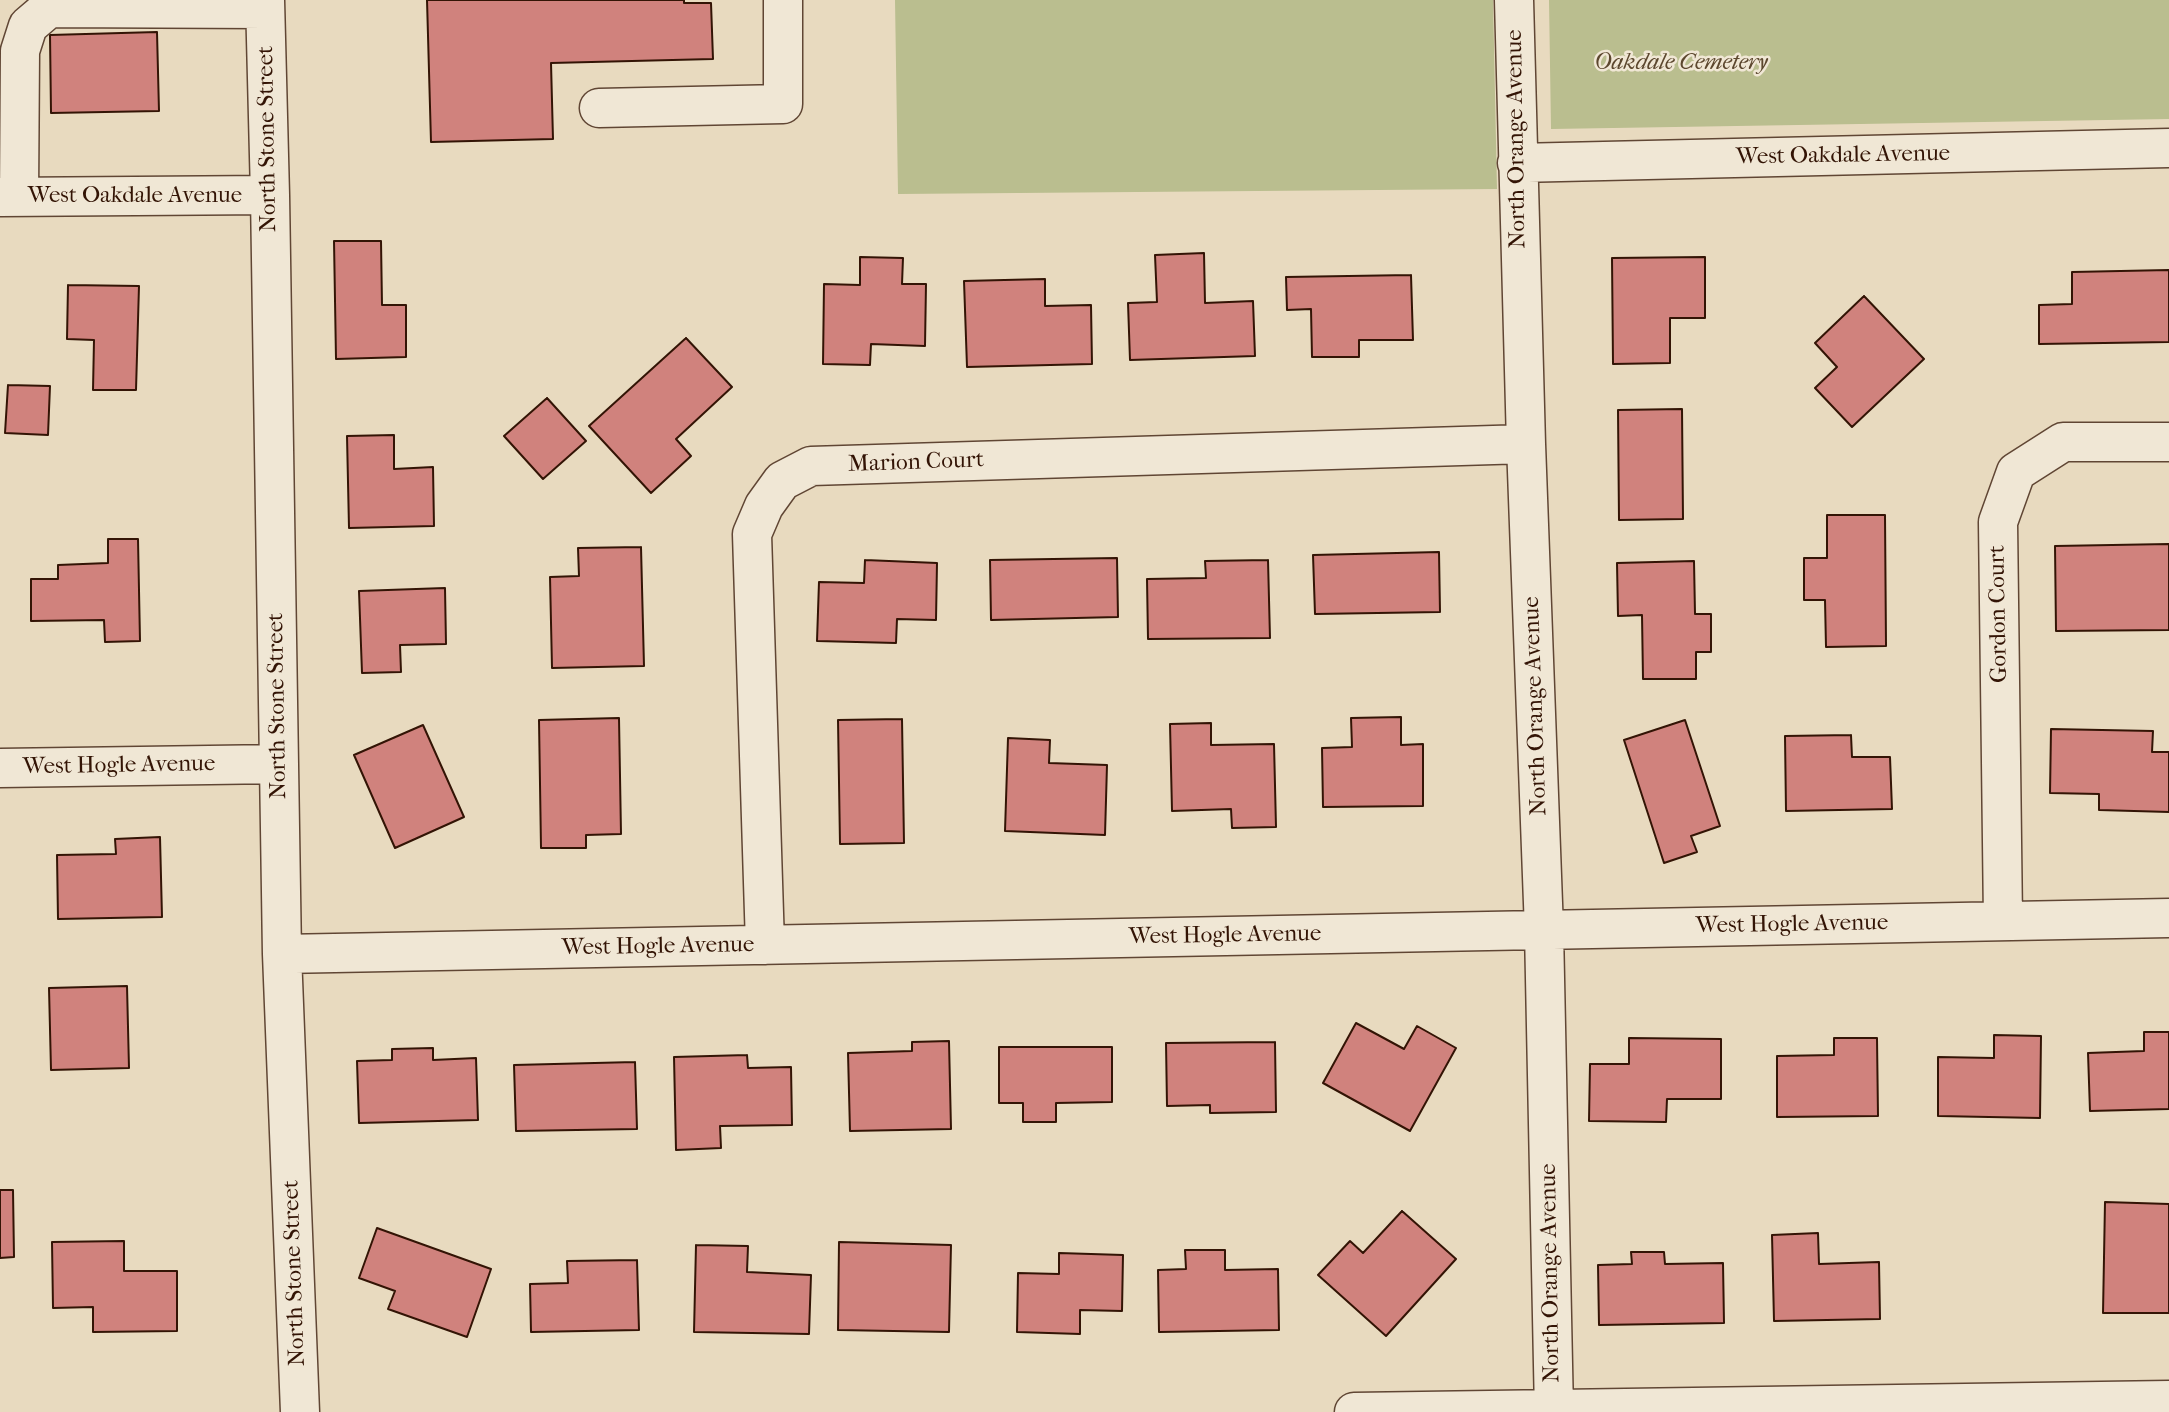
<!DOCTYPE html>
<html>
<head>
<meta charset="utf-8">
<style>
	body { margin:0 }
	canvas { display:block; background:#e8dabf }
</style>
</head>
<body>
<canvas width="2169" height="1412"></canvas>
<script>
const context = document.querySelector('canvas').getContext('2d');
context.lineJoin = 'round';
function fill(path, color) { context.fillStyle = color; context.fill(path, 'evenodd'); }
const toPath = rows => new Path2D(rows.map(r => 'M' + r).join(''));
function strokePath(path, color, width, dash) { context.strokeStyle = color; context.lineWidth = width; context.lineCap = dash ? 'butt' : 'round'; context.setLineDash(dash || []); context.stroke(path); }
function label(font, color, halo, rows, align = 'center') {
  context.font = font + ' "IM FELL French Canon",serif'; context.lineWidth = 5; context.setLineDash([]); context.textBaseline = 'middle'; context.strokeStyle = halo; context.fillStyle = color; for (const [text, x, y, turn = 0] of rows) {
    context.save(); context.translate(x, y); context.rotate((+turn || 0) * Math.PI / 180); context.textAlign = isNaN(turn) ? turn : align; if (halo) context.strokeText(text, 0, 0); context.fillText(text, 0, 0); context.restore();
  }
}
fill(toPath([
	[895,0,1493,0,1497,189,898,194],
	[1549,0,2169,0,2169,119,1551,129]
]), '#babe8f');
const building = toPath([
	[427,0,684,0,684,3,711,3,713,59,551,63,553,139,431,142,427,0],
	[157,32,159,111,51,113,50,35,157,32],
	[334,241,381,241,382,305,406,305,406,357,336,359,334,241],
	[1204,253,1205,303,1253,301,1255,356,1130,360,1128,303,1157,302,1155,255,1204,253],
	[860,257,903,258,902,284,926,284,925,346,871,344,870,365,823,364,824,284,860,285,860,257],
	[1705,257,1705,318,1670,318,1670,363,1613,364,1612,258,1705,257],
	[2169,270,2169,342,2039,344,2039,305,2072,304,2072,272,2169,270],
	[1411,275,1413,340,1359,340,1359,357,1312,357,1311,309,1287,310,1286,277,1411,275],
	[1045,279,1045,306,1091,305,1092,364,967,367,964,281,1045,279],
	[68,285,139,286,136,390,93,390,94,340,67,339,68,285],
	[1864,296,1924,359,1852,427,1815,388,1837,367,1815,343,1864,296],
	[686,338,732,387,676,439,691,456,651,493,589,426,686,338],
	[8,385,50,386,48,435,5,433,8,385],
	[547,398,586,441,543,479,504,436,547,398],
	[1682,409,1683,519,1619,520,1618,410,1682,409],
	[394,435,394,469,433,467,434,526,349,528,347,436,394,435],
	[1827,515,1885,515,1886,646,1826,647,1825,600,1804,600,1804,558,1827,558,1827,515],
	[108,539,138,539,140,641,105,642,104,620,31,621,31,579,58,579,58,565,108,563,108,539],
	[2169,544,2169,630,2056,631,2055,546,2169,544],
	[641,547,644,666,552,668,550,577,579,576,578,548,641,547],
	[1439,552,1440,612,1315,614,1313,555,1439,552],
	[1117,558,1118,617,991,620,990,560,1117,558],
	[865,560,937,563,936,620,897,619,896,643,817,641,819,582,864,583,865,560],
	[1268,560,1270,638,1148,639,1147,579,1206,578,1205,561,1268,560],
	[1694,561,1695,614,1711,614,1711,652,1696,652,1696,679,1643,679,1642,615,1618,616,1617,563,1694,561],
	[445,588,446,644,400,645,401,672,362,673,359,591,445,588],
	[1401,717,1401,745,1423,744,1423,806,1323,807,1322,748,1352,747,1351,718,1401,717],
	[619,718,621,834,586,835,586,848,541,848,539,720,619,718],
	[902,719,904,843,840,844,838,720,902,719],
	[1685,720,1720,826,1691,836,1697,852,1664,863,1624,740,1685,720],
	[1211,723,1211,745,1274,744,1276,827,1232,828,1231,809,1172,811,1170,724,1211,723],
	[423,725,464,817,395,848,354,755,423,725],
	[2051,729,2153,731,2152,752,2169,752,2169,812,2099,810,2099,794,2050,793,2051,729],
	[1851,735,1852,757,1890,757,1892,809,1786,811,1785,736,1851,735],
	[1008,738,1050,740,1049,763,1107,765,1105,835,1005,831,1008,738],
	[160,837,162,917,58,919,57,855,116,854,115,839,160,837],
	[127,986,129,1068,51,1070,49,988,127,986],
	[1356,1023,1404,1049,1417,1026,1456,1048,1410,1131,1323,1083,1356,1023],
	[2144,1032,2169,1032,2169,1109,2090,1111,2088,1053,2144,1051,2144,1032],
	[1994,1035,2041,1036,2040,1118,1938,1116,1938,1057,1994,1058,1994,1035],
	[1629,1038,1721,1039,1721,1099,1667,1099,1666,1122,1589,1121,1590,1064,1629,1064,1629,1038],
	[1834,1038,1877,1038,1878,1116,1777,1117,1777,1056,1834,1055,1834,1038],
	[949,1041,951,1129,850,1131,848,1053,912,1051,912,1042,949,1041],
	[1275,1042,1276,1112,1210,1113,1210,1105,1167,1106,1166,1043,1275,1042],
	[999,1047,1112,1047,1112,1102,1056,1103,1056,1122,1023,1122,1023,1103,999,1103,999,1047],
	[433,1048,433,1060,476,1058,478,1120,359,1123,357,1061,392,1060,392,1049,433,1048],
	[747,1055,748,1068,791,1067,792,1125,720,1126,721,1148,676,1150,674,1057,747,1055],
	[635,1062,637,1129,516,1131,514,1065,635,1062],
	[0,1190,13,1190,14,1257,0,1258,0,1190],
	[2105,1202,2169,1204,2169,1313,2103,1313,2105,1202],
	[1402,1211,1456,1259,1386,1336,1318,1275,1350,1241,1363,1253,1402,1211],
	[377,1228,491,1269,467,1337,388,1309,395,1291,359,1278,377,1228],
	[1818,1233,1819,1264,1879,1262,1880,1319,1774,1321,1772,1235,1818,1233],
	[124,1241,124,1271,177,1271,177,1331,93,1332,93,1307,53,1308,52,1242,124,1241],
	[839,1242,951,1245,949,1332,838,1330,839,1242],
	[696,1245,748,1246,747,1272,811,1275,809,1334,694,1332,696,1245],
	[1185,1250,1225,1250,1225,1270,1278,1269,1279,1330,1159,1332,1158,1270,1186,1269,1185,1250],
	[1631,1252,1664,1252,1665,1264,1723,1263,1724,1323,1599,1325,1598,1265,1632,1264,1631,1252],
	[1059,1253,1123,1255,1122,1311,1080,1310,1080,1334,1017,1332,1018,1273,1059,1274,1059,1253],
	[637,1260,639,1330,531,1332,530,1284,568,1283,567,1261,637,1260]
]);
fill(building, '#d0827d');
strokePath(building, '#331405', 2);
const minor = toPath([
	[265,0,270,195,282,954,300,1412],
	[1514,0,1526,444,1544,930,1554,1412],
	[599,108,783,104,783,0],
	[1517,163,2169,148],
	[0,197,270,195],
	[19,197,20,51,28,26,49,8,265,9],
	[0,768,279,764],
	[2003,921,1998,522,2016,472,2063,442,2169,442],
	[765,945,752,534,764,506,782,481,811,466,1526,444],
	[282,954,2169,918],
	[1354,1412,2169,1400]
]);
strokePath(minor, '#604634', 41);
strokePath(minor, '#f0e7d5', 38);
label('italic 23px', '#5c472e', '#f0e7d5', [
	["Oakdale Cemetery",1681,63]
]);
label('23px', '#331405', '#f0e7d5', [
	["North Stone Street",268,139,-91],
	["North Orange Avenue",1517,139,-91],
	["West Oakdale Avenue",1843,156,-1],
	["West Oakdale Avenue",135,196],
	["Marion Court",916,463,-2],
	["Gordon Court",1999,614,-91],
	["North Stone Street",278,706,-91],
	["North Orange Avenue",1536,706,-92],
	["West Hogle Avenue",119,766,-1],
	["West Hogle Avenue",1792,925,-1],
	["West Hogle Avenue",1225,936,-1],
	["West Hogle Avenue",658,947,-1],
	["North Stone Street",295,1273,-92],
	["North Orange Avenue",1551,1273,-91]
]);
</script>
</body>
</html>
